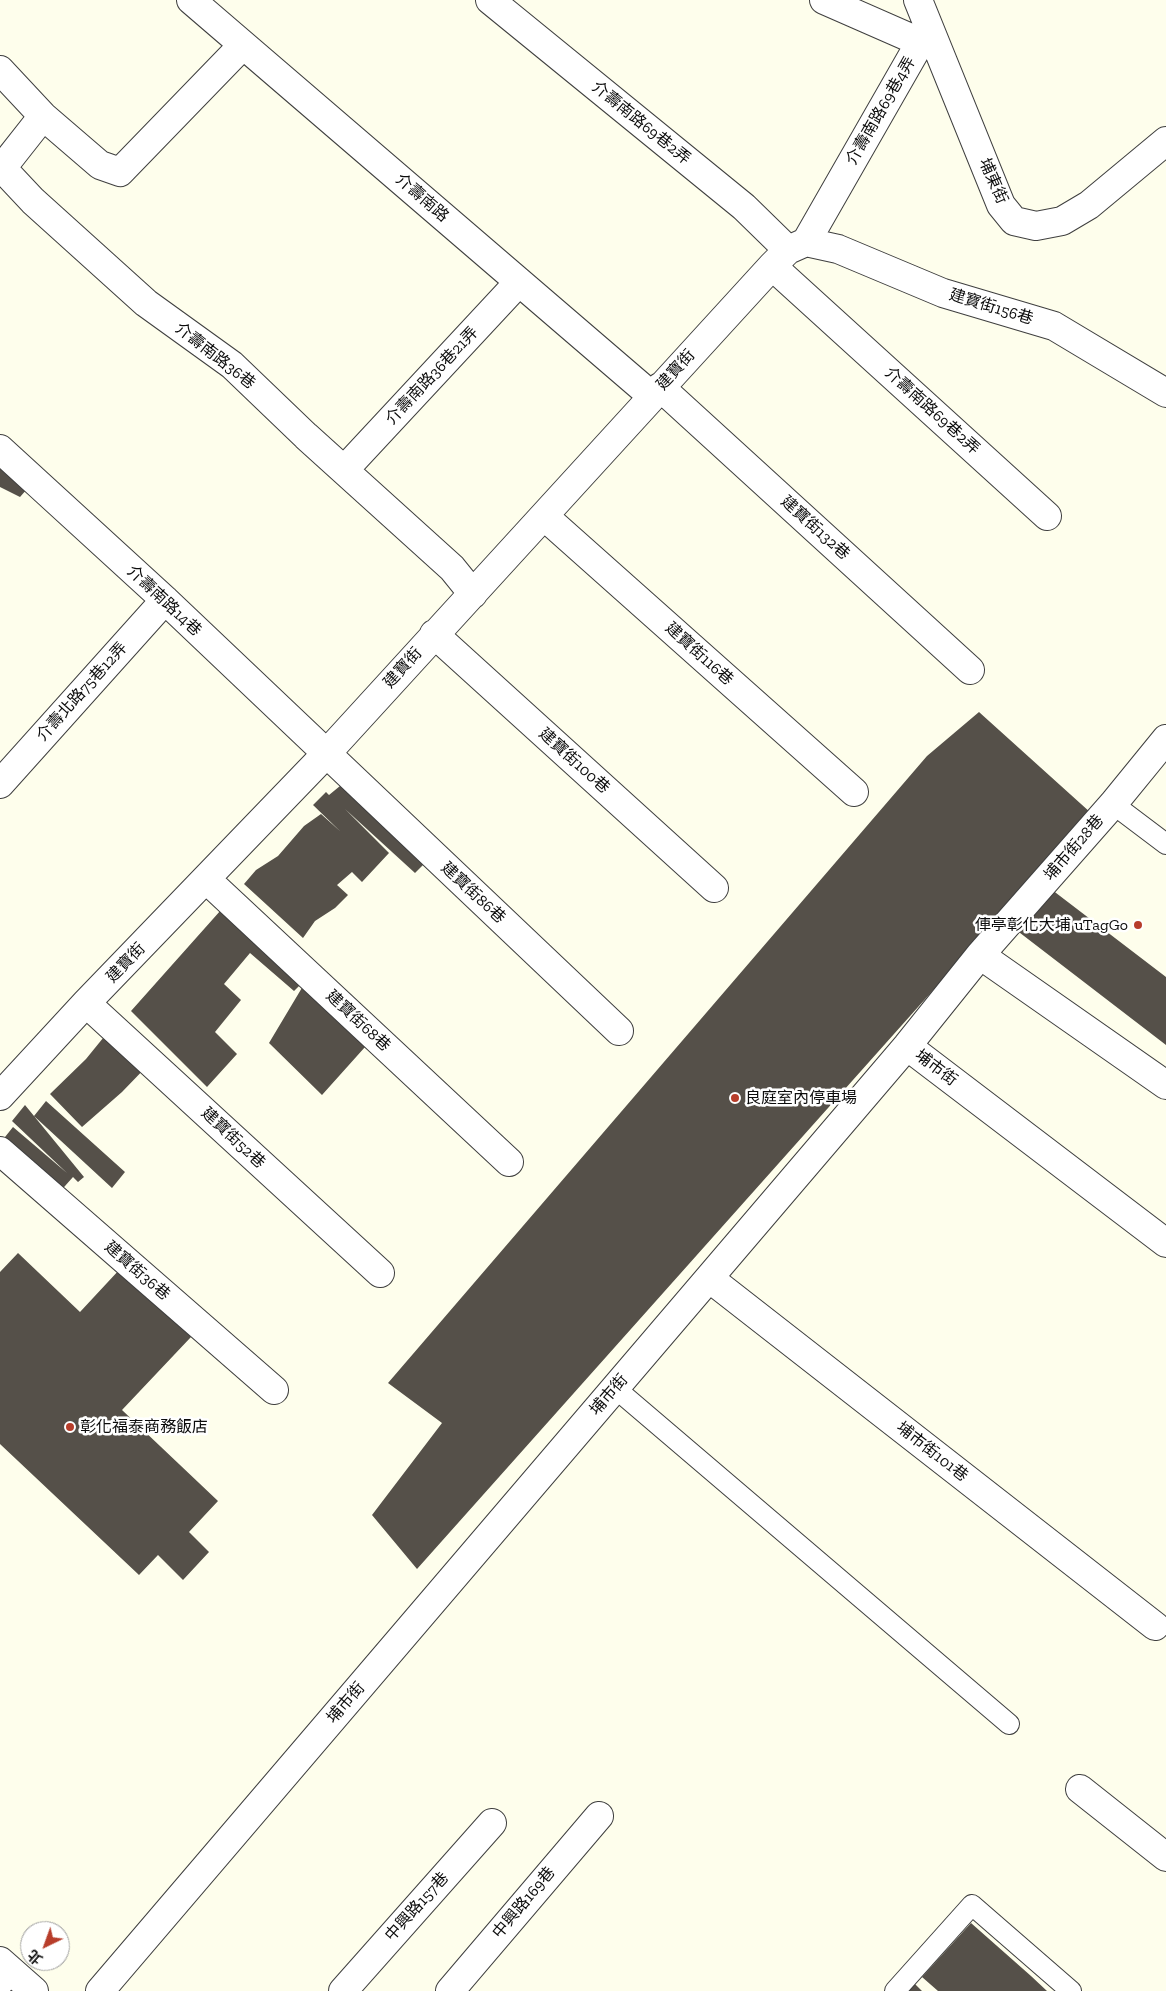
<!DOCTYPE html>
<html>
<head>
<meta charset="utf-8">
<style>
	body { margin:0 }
	#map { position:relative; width:1166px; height:1991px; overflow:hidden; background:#fefeec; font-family:"Zilla Slab","Noto Sans TC",serif }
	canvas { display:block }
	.north { position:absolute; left:20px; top:1921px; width:50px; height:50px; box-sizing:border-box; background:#fff; border:1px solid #9e9e9e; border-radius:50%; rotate:222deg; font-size:14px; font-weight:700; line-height:20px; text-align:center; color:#0c0c0c }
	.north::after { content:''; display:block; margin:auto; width:18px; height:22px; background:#b73d2a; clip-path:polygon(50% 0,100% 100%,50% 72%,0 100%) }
</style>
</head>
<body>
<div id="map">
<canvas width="1166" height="1991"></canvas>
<div class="north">北</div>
</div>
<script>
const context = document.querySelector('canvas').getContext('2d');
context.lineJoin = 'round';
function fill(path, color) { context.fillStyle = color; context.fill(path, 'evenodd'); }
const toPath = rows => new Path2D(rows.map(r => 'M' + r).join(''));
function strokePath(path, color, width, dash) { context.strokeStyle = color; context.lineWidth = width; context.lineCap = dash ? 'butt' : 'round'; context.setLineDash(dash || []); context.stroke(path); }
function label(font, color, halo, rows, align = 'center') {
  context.font = font + ' "Zilla Slab","Noto Sans TC",serif'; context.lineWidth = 5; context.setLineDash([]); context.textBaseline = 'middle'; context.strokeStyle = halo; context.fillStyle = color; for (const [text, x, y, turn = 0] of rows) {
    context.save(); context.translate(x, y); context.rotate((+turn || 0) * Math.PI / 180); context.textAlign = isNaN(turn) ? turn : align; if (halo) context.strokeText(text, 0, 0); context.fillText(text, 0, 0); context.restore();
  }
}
fill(toPath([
	[0,448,35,480,20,497,0,487],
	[979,712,1091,813,417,1569,372,1515,442,1423,388,1383,927,756],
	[351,777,433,855,415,873,345,809,389,853,362,882,352,872,337,885,348,895,335,908,315,921,303,938,244,884,256,870,278,856,304,826,321,814,341,832,313,805,326,792,329,795],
	[1043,883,1166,977,1166,1045,1011,926],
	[229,901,309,976,374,1037,322,1095,269,1043,309,976,294,991,250,953,224,984,241,1000,215,1032,237,1054,207,1087,131,1011],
	[112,1027,151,1062,122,1092,82,1127,50,1094,86,1059],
	[46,1101,125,1172,112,1188,34,1116,84,1177,78,1182,73,1177,57,1195,1,1142,13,1127,67,1173,12,1121,25,1105,34,1116],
	[18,1253,80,1312,120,1269,191,1337,122,1410,218,1501,189,1532,209,1552,183,1580,158,1555,139,1575,0,1444,0,1272],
	[971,1923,1031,1976,1047,1991,938,1991,922,1977],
	[913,1982,922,1991,905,1991]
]), '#555049');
const service = toPath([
	[1113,804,1166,844],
	[615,1388,1009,1724],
	[0,1987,13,1973],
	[895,1991,972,1905,1071,1991]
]);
const minor = toPath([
	[191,0,652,396],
	[490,0,744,207,788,250],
	[918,0,1001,205,1014,221,1036,226,1062,221,1089,205,1166,141],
	[0,70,43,116,100,165,120,172,243,45],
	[43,116,2,168,33,201,146,303,232,365,306,436,452,568,473,594],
	[806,242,838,249,943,293,1054,326,1166,393],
	[806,242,917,48,913,39,824,0],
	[772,266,1047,516],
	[660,387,970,670],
	[0,449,165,600,619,1031],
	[345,469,519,282],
	[544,516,854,792],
	[434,634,714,888],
	[0,784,165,600],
	[207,880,509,1162],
	[980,955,1166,1085],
	[86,1003,380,1273],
	[907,1046,1166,1243],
	[0,1096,86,1003,326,754,772,266,788,250,806,242],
	[0,1151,274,1390],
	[709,1278,1155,1626],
	[1080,1789,1166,1857],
	[0,1961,34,1991],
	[100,1991,709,1278,907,1046,980,955,1113,804,1166,739],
	[343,1991,492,1823],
	[450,1991,599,1816]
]);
strokePath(service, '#3f3f3f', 22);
strokePath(minor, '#3f3f3f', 30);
strokePath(service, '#fff', 20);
strokePath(minor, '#fff', 28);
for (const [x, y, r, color] of [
	[1138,925,5,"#b73d2a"],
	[735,1098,5,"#b73d2a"],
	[70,1427,5,"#b73d2a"]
]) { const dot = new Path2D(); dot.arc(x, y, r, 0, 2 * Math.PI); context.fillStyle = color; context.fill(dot); strokePath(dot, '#fff', 2); }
label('16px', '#0c0c0c', '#fff', [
	["介壽南路69巷4弄",881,111,-60],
	["介壽南路69巷2弄",641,123,39],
	["埔東街",993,181,66],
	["介壽南路",422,198,41],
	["建寶街156巷",991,307,17],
	["介壽南路36巷",215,356,38],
	["建寶街",676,370,-48],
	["介壽南路36巷21弄",432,376,-47],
	["介壽南路69巷2弄",932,411,42],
	["建寶街132巷",815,528,42],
	["介壽南路14巷",164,601,43],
	["建寶街116巷",699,654,42],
	["建寶街",403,668,-48],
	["介壽北路75巷12弄",82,692,-48],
	["建寶街100巷",574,761,42],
	["埔市街28巷",1074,848,-49],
	["建寶街86巷",473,893,43],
	["建寶街",126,963,-46],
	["建寶街68巷",358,1021,43],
	["埔市街",936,1068,37],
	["建寶街52巷",233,1138,43],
	["建寶街36巷",137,1271,41],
	["埔市街",609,1395,-49],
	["埔市街101巷",932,1452,38],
	["埔市街",346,1703,-49],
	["中興路169巷",524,1903,-50],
	["中興路157巷",417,1907,-48]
]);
label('16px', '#0c0c0c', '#fff', [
	["俥亭彰化大埔 uTagGo",1128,925,"right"],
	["良庭室內停車場",745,1098],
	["彰化福泰商務飯店",80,1427]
], 'left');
</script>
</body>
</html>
